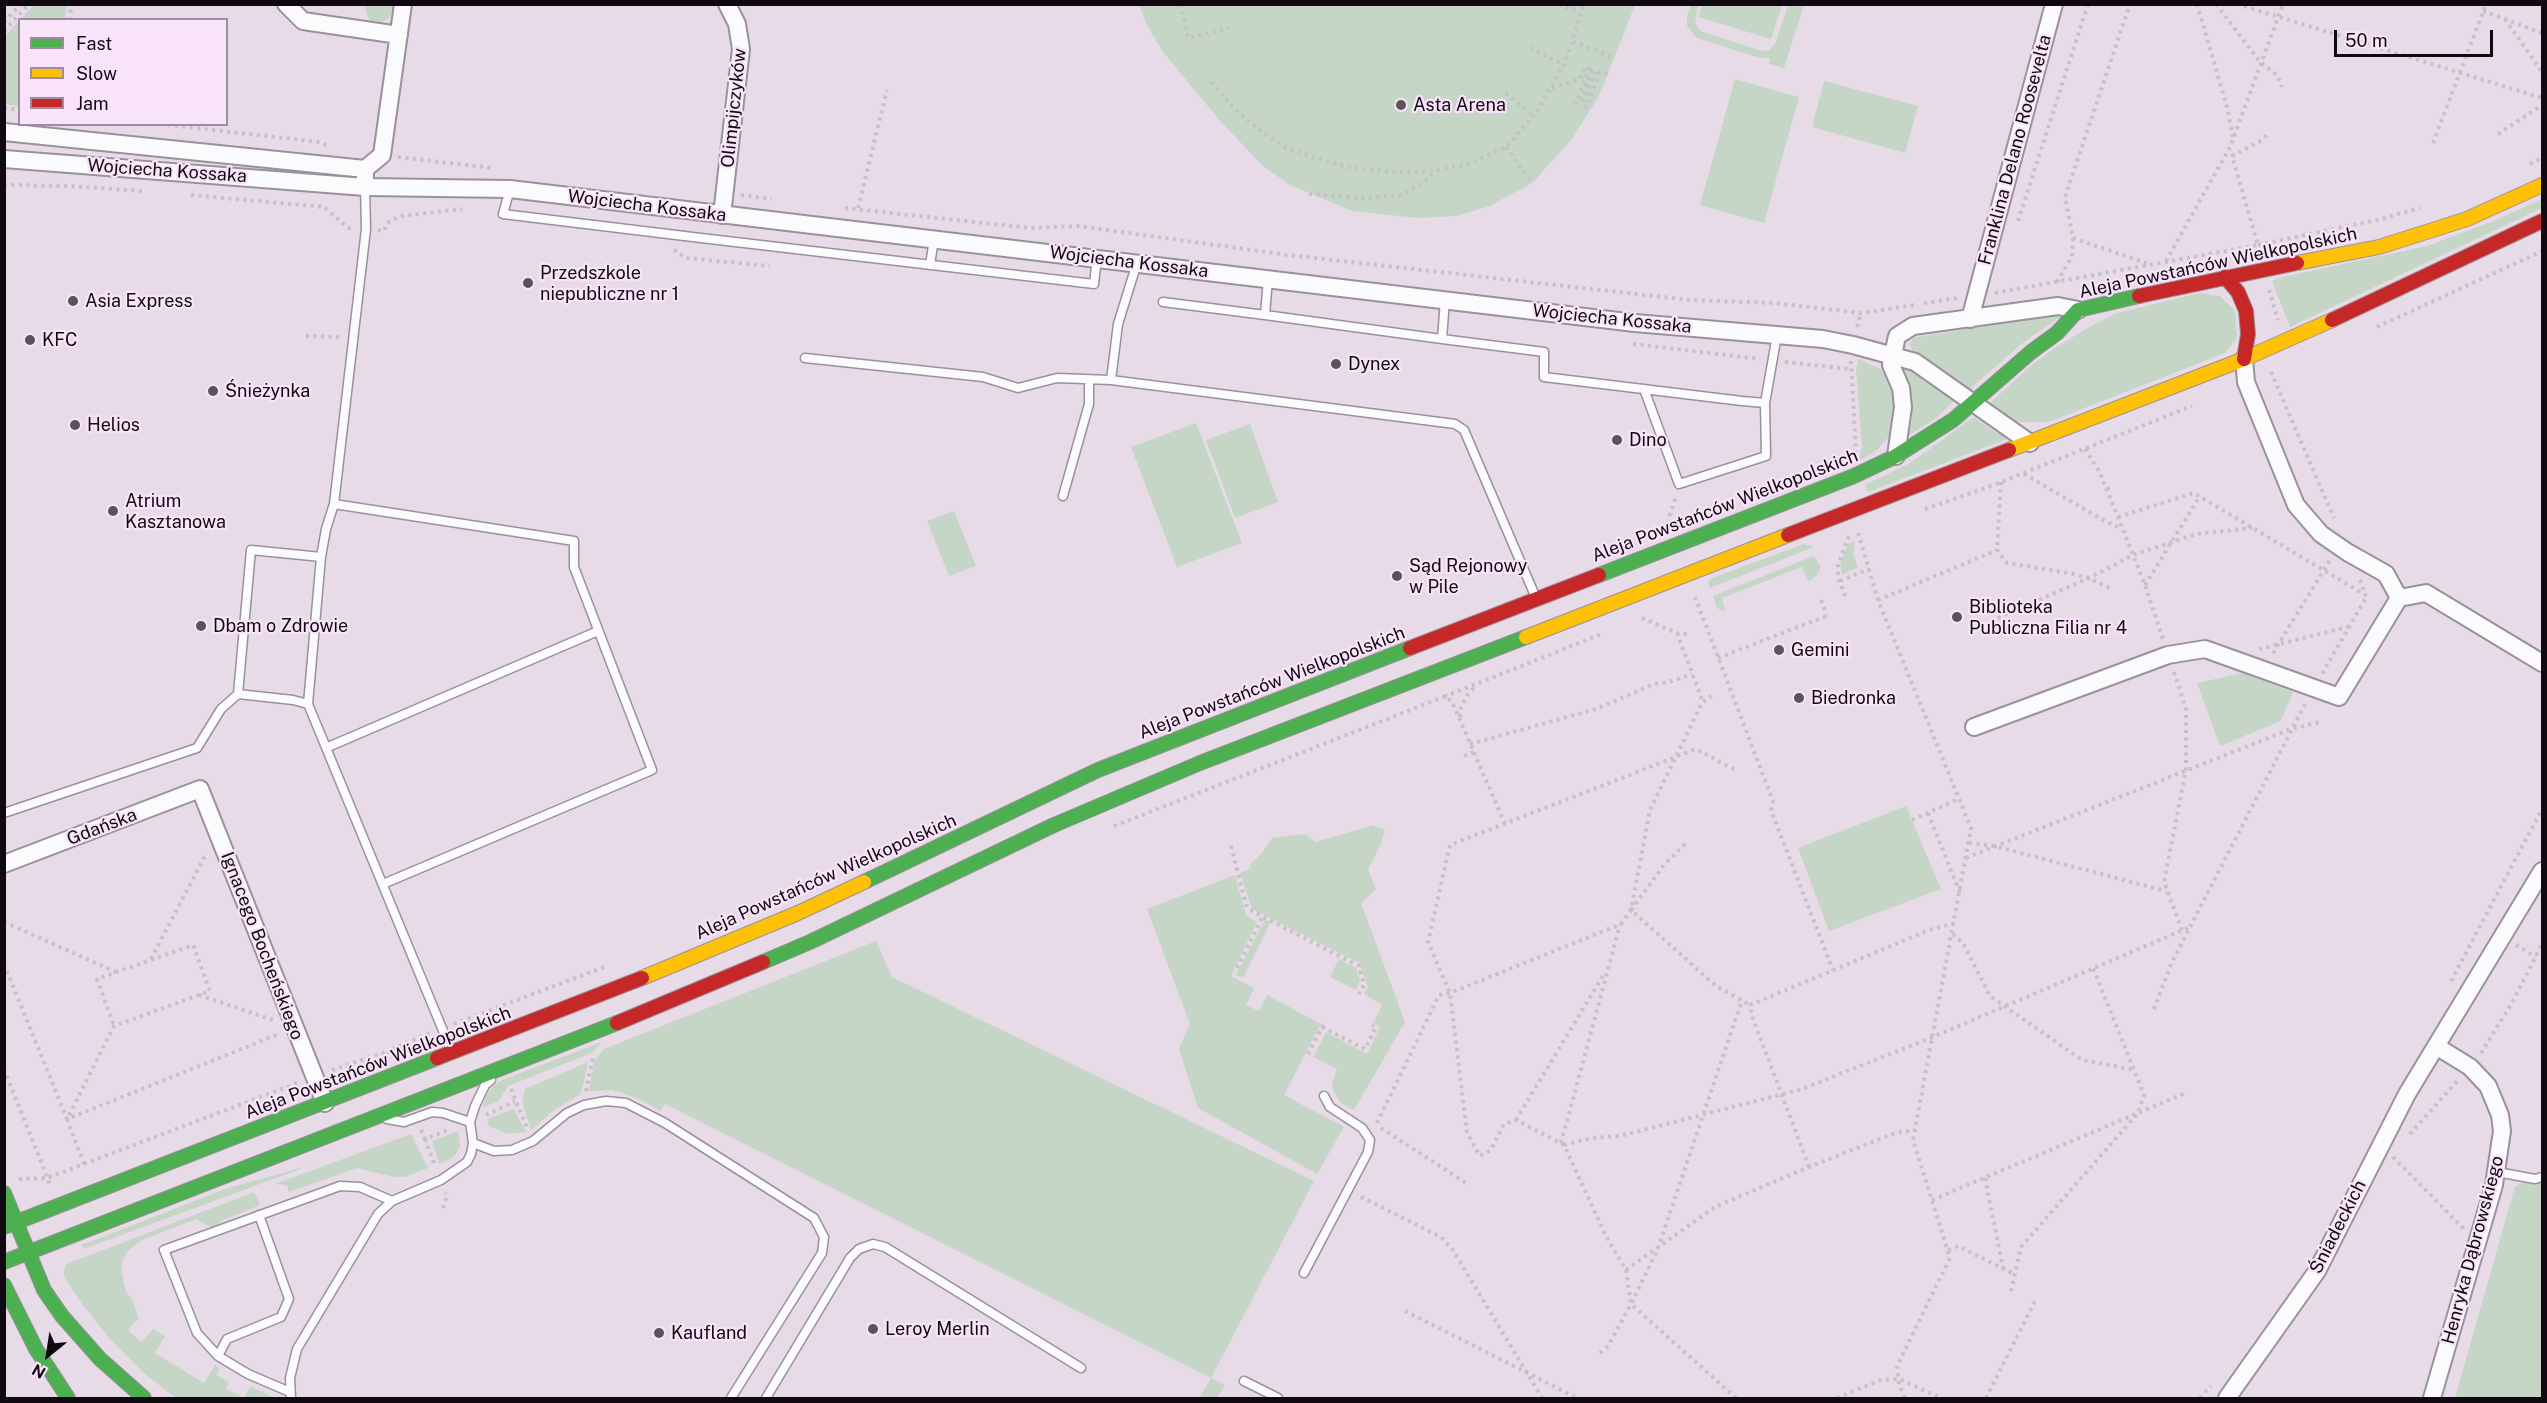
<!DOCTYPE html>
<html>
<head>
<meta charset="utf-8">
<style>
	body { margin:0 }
	#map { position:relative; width:2547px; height:1403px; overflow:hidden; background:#e7dbe8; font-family:"Public Sans",sans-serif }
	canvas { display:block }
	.frame { position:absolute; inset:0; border:6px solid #100911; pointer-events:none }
	.legend { position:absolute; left:18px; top:18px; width:210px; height:108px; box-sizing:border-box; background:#f9e3fa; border:2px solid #9c8c9d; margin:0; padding:8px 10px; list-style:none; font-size:18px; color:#100911 }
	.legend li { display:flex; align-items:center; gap:12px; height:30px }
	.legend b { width:30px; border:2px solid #9c8c9d }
	.north { position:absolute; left:18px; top:1325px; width:60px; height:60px; -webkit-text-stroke:4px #f9e3fa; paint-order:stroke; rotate:210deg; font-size:16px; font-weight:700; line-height:24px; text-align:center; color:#100911 }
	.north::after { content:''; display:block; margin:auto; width:21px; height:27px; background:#100911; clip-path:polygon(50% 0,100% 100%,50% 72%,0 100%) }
	.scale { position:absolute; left:2334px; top:30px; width:159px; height:27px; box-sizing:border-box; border:3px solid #100911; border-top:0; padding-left:8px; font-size:18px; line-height:21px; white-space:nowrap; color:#100911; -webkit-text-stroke:4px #f9e3fa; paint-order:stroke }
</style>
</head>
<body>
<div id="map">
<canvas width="2547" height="1403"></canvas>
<div class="frame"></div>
<ul class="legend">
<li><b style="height:8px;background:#4caf50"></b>Fast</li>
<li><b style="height:8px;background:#ffc107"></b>Slow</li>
<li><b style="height:8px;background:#c62828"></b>Jam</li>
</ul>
<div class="north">N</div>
<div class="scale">50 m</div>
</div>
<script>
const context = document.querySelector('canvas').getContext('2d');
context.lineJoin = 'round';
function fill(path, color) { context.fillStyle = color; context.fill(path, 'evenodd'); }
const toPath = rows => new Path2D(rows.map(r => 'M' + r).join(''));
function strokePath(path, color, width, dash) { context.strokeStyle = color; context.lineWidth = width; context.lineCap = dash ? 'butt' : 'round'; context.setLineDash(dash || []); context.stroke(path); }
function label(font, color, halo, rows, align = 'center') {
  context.font = font + ' "Public Sans",sans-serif'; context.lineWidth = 4.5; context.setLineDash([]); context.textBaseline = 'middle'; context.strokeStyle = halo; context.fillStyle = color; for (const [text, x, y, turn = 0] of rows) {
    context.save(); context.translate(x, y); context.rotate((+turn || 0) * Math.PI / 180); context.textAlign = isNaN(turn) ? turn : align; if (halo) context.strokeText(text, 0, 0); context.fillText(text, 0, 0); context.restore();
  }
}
fill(toPath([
	[34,5,67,5,65,19,20,20],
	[365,5,393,5,391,16,382,22,371,21,367,16],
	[1139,5,1139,4,1635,5,1599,96,1572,139,1532,183,1490,206,1456,216,1418,218,1352,211,1290,185,1263,166,1221,122,1163,52,1147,25],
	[1690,5,1698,5,1695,22,1700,31,1762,51,1769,50,1775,44,1788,5,1804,5,1784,68,1769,64,1770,58,1760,58,1697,38,1687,26,1687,18],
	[1702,5,1702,4,1782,5,1771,39,1698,17],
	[20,20,20,106,19,106,5,104,4,37],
	[1735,79,1799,97,1764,223,1700,205],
	[1824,81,1918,106,1905,153,1812,127],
	[2542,199,2542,208,2290,327,2272,281,2278,278,2427,246,2491,222],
	[2200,293,2220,296,2235,311,2237,338,2225,353,2049,422,2018,422,2008,418,1989,404,2034,363,2058,346,2093,325,2117,313],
	[2056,314,2060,317,2020,345,1970,389,1912,350,1910,345,1912,338,1919,337],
	[1859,359,1884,371,1891,381,1897,405,1891,432,1887,439,1876,451,1859,461,1862,446,1856,369],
	[1903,365,1954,401,1936,418,1908,436,1912,419,1912,401,1909,383,1901,366],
	[1974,417,1995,432,2007,436,2007,439,1868,492,1865,485,1910,463],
	[1196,423,1242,543,1177,567,1131,447],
	[1250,424,1278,502,1235,518,1206,440],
	[954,511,976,566,949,576,927,521],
	[1855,541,1853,554,1858,567,1842,575,1840,565,1843,556,1849,543],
	[1804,544,1814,547,1710,588,1708,582,1712,578],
	[1814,556,1821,567,1817,575,1811,580,1808,581,1802,567,1722,598,1725,612,1717,608,1713,596],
	[2243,673,2293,692,2281,721,2220,746,2197,683],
	[1906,806,1941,889,1829,931,1798,848],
	[1373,825,1385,830,1380,846,1368,869,1376,890,1361,903,1405,1022,1354,1110,1341,1103,1333,1091,1332,1083,1337,1069,1313,1057,1326,1032,1367,1054,1380,1027,1373,1023,1382,1005,1364,994,1368,988,1359,963,1252,909,1240,873,1251,868,1250,864,1262,853,1272,838,1304,834,1316,842],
	[1235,875,1246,915,1257,922,1231,976,1254,988,1246,1005,1259,1011,1267,995,1321,1024,1284,1095,1344,1127,1317,1174,1198,1108,1179,1049,1190,1024,1147,909],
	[1265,919,1271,922,1243,978,1236,975],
	[876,941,892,977,1314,1181,1211,1378,1225,1385,1217,1398,1199,1398,1211,1378,665,1104,661,1111,636,1098,613,1090,589,1091,594,1061,604,1049],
	[1339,959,1356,968,1360,981,1356,990,1330,977],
	[602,1042,592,1053,508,1086,499,1101,483,1107,486,1095,493,1086,502,1080],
	[588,1062,581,1094,554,1110,531,1130,522,1102,525,1089],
	[514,1109,526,1132,508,1134,489,1126,487,1119],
	[458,1131,460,1146,456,1154,451,1159,439,1164,432,1141],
	[411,1134,428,1168,405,1177,394,1177,357,1168,289,1192,287,1185,275,1184],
	[311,1165,84,1249,82,1245,225,1189],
	[2542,1173,2542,1398,2455,1398,2515,1186],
	[254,1192,260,1205,221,1221,219,1225,212,1228,196,1219,140,1241,127,1252,123,1260,121,1270,126,1292,131,1298,139,1318,128,1330,141,1342,153,1329,165,1336,155,1353,204,1383,215,1365,220,1368,216,1375,229,1382,226,1389,244,1398,250,1386,275,1398,176,1398,146,1375,111,1340,82,1304,64,1277,64,1271,66,1265,72,1262]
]), '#c5d6c6');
const lane = toPath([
	[365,187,366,229,334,504,326,529,321,557,308,704,451,1050],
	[510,189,503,214,701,238,1094,284,1097,258],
	[930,265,934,239],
	[1268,279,1265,315,1442,339],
	[1445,300,1442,339,1544,352,1544,377,1742,401,1765,403,1777,335],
	[1163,302,1265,315],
	[805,358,983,377,1018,388,1057,378,1111,380,1455,424,1464,430,1536,598],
	[1111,380,1118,324,1137,263],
	[1644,389,1679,484,1766,456,1765,403],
	[1063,496,1089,404,1089,381],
	[334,504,574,541,574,567,652,770,383,884],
	[238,694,293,700,308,704],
	[328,747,598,631],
	[4,813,197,748,221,709,238,694,251,550,321,557],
	[387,1119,404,1122,432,1112,443,1113,470,1122],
	[473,1143,494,1151,512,1150,533,1141,567,1113,584,1105,606,1101,626,1103,665,1123,814,1218,824,1237,822,1253,731,1398],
	[2497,1172,2535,1179,2542,1177],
	[1304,1273,1368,1152,1370,1140,1362,1128,1330,1107,1324,1096],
	[218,1356,227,1339,281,1317,289,1299,259,1215],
	[1244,1381,1278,1398],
	[290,1392,248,1374,218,1356,197,1333,164,1250,340,1186,360,1187,392,1201],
	[291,1398,290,1378,297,1349,378,1214,392,1201,441,1180,467,1162,471,1154,473,1143,470,1122,475,1106,485,1085,491,1080],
	[766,1398,850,1258,859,1249,873,1244,885,1247,1081,1368]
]);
const street = toPath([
	[286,4,303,21,399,35],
	[4,132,365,169,365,187],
	[4,159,365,187,510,189,1635,323,1823,339,1853,345,1915,362,2030,443],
	[365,169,382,155,403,4],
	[722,215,741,49,737,24,727,4],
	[1970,319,2054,4],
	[2244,359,2246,382,2296,505,2321,534,2347,552,2386,574,2399,598],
	[1896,456,1903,407,1901,388,1891,365,1897,336,1913,326,2058,306,2078,310],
	[1974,727,2168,655,2205,649,2339,697,2399,598,2426,593,2542,663],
	[4,864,200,789,325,1103],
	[2227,1398,2317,1271,2407,1094,2542,871],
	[2432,1398,2494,1185,2502,1131,2500,1115,2488,1086,2470,1067,2436,1046]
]);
const fast = toPath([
	[1599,575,1854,476,1896,456,1953,420,2031,352,2057,333,2078,310,2139,296],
	[864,882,1098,770,1410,648],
	[763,962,810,942,1054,825,1200,763,1526,637],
	[4,1193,44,1290,62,1316,100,1359,144,1398],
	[4,1227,437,1058],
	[4,1262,617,1023],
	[4,1285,36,1349,68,1398]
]);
const slow = toPath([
	[2297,263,2379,247,2467,219,2542,185],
	[2009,450,2244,359,2332,320],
	[1526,637,1788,535],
	[642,978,798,913,864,882]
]);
const jam = toPath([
	[2225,277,2238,292,2246,311,2248,334,2244,359],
	[2139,296,2297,263],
	[2332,320,2542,221],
	[1788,535,2009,450],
	[1410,648,1599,575],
	[617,1023,763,962],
	[437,1058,642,978]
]);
strokePath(lane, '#9a919b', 11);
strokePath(street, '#9a919b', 20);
strokePath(fast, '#9a919b', 16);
strokePath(slow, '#9a919b', 16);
strokePath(jam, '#9a919b', 16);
strokePath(toPath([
	[1183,4,1183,13,1188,38,1229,28],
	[1559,4,1580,13],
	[2197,4,2227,107,2233,137],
	[2216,4,2260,62,2277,75,2282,87],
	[2237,4,2542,98],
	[2483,11,2542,33],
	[2505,19,2542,72],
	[70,20,71,4],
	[4,22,21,4],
	[4,31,29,4],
	[1573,42,1615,58],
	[1530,48,1564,65],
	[1211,82,1236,110,1258,129,1285,147,1315,158,1352,168,1406,173,1437,170,1468,164,1506,147,1534,116,1564,65,1584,4],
	[1552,88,1580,79,1585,67,1589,69,1576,103,1579,104,1592,70,1596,71,1583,105,1587,107,1600,72,1609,74],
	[1506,93,1534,116],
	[4,108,20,110],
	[160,124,320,142,326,145],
	[2498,134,2542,105],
	[2433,143,2486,4],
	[1506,147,1532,183],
	[398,157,492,168],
	[2530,164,2542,158],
	[4,185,66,186,142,191],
	[1309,194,1365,198,1402,195,1423,183,1437,170],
	[191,195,324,207,348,228,352,228],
	[741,195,772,199],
	[845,208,1030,228,1078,226,1288,255,1690,300,1774,303,1861,313,1914,305],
	[858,208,887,90],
	[2018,221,2088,4],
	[378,230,384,231,387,223,401,216,462,209],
	[2073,238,2149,264],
	[2258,245,2381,219,2420,208],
	[674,250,686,258,770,266],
	[2166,261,2230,147,2283,4],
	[2057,282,2072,256,2073,238,2065,197,2130,4],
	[2269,290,2278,320],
	[1995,293,2258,245,2232,156,2259,142,2268,134],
	[1924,303,1958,298],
	[1857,327,1861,313],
	[2377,327,2542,251],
	[306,336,341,337],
	[1633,344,1760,359],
	[1851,361,1856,452],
	[1785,362,1850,369],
	[2271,372,2334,518],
	[2085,449,2099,471,2118,517,2145,585,2163,639],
	[2024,474,2103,520,2122,529],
	[2001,482,1997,550,2007,563,2074,574,2089,578,2113,590],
	[2107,489,2112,487],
	[1925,509,1991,486,2192,406],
	[2118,517,2194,493,2367,596,2322,674],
	[1673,523,1670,515,1676,496],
	[1858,533,1878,600,1971,828,1913,1140,1950,1258,1897,1366,1899,1385,1905,1398],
	[2360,580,2366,595],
	[1840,581,1869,569],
	[2145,585,2200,496],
	[1845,596,1838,577,1838,565,1849,536],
	[1695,597,1773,801,1771,811,1774,818,1833,970],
	[1821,600,1827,615],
	[1878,600,1997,550],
	[1642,618,1679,634,1688,634],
	[1991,621,2089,578,2133,555,2196,534,2252,528],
	[1677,633,1703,702],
	[2259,649,2348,627],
	[2273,653,2330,560],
	[1718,658,1829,615],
	[2174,672,2186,709,2186,769,2164,882,2182,930],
	[1445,694,1446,696,1604,633],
	[1460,717,1461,707,1468,694,1477,685],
	[1470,744,1596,709,1654,684,1669,682,1692,674],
	[1464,756,1474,752],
	[1928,813,1960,893],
	[1912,820,1959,799],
	[1114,826,1446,696,1453,704,1505,824],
	[1969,843,1994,846,2166,891],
	[1685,844,1664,865,1631,910,1716,986,1750,1005],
	[1231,846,1246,905,1250,910,1359,966,1364,985,1359,994],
	[1966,858,2291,729,2320,722],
	[4,922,116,972],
	[1953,934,1963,943,1990,996,2082,1060,2135,1070],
	[2516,945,2536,957],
	[151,959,206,854],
	[4,964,67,1119,279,1034],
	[1237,968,1262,918],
	[2451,981,2542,809],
	[199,995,273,1020],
	[2154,1009,2171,964,2305,704],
	[454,1024,607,966],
	[1322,1027,1365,1049,1376,1027,1372,1025],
	[2481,1053,2512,1003,2542,944],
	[389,1054,388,1051,430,1033],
	[1308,1054,1325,1022],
	[4,1069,51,1187],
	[332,1070,388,1051],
	[511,1089,527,1128],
	[586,1091,593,1057],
	[486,1115,515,1101],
	[1516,1120,1604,974],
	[1377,1123,1439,995,1450,993,1621,924,1631,910,1650,810,1702,703,1711,696],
	[1381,1128,1466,1183],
	[421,1130,425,1139,448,1130],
	[2410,1134,2459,1079],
	[425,1139,435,1166],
	[1561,1143,1620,925],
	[1564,1145,1592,1138,1620,1136,1802,1089,1933,1037,2190,927],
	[2393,1157,2464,1229],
	[84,1164,67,1119,114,1026,210,991,193,945,97,979,114,1026],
	[1809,1167,1752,1016,1750,1005,1929,930,1955,923],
	[1985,1178,2003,1268],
	[19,1179,47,1178,300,1082],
	[1361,1197,1441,1237,1453,1250,1542,1398],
	[1932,1200,2188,1092],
	[443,1208,447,1196,445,1193],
	[1948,1250,1958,1246,2016,1275],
	[1626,1270,1715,1207,1809,1167,1895,1133,1915,1130],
	[2011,1291,2021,1247,2138,1113,2144,1095,2093,968],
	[1405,1311,1577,1398],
	[1600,1353,1608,1346,1631,1304,1626,1270,1605,1234,1564,1145,1516,1120,1504,1124,1491,1150,1480,1156,1467,1133,1450,993,1428,942,1450,845,1696,749,1737,771],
	[1736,1398,1631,1304,1657,1251,1742,1000],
	[1837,1398,1881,1380,1899,1379,1941,1398],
	[1986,1398,2036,1299],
	[2200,1398,2211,1386]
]), '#c5c1c6', 4, [3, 4.5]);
strokePath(lane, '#fbfafc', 8);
strokePath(street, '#fbfafc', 16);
strokePath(fast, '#4caf50', 14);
strokePath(slow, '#ffc107', 14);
strokePath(jam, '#c62828', 14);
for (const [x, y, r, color] of [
	[1401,105,6,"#5b525c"],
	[528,283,6,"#5b525c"],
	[73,301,6,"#5b525c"],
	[30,340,6,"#5b525c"],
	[1336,364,6,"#5b525c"],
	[213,391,6,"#5b525c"],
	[75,425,6,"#5b525c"],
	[1617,440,6,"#5b525c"],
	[113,511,6,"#5b525c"],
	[1397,576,6,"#5b525c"],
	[1957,617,6,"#5b525c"],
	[201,626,6,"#5b525c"],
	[1779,650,6,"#5b525c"],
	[1799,698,6,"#5b525c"],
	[873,1329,6,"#5b525c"],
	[659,1333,6,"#5b525c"]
]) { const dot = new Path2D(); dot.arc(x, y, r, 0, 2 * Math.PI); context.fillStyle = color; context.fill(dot); strokePath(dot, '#f9e3fa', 2); }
label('18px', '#100911', '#f9e3fa', [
	["Asta Arena",1413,105],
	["Przedszkole",540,273],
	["niepubliczne nr 1",540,294],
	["Asia Express",85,301],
	["KFC",42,340],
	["Dynex",1348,364],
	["Śnieżynka",225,391],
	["Helios",87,425],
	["Dino",1629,440],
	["Atrium",125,501],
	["Kasztanowa",125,522],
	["Sąd Rejonowy",1409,566],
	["w Pile",1409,587],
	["Biblioteka",1969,607],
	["Publiczna Filia nr 4",1969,628],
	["Dbam o Zdrowie",213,626],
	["Gemini",1791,650],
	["Biedronka",1811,698],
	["Leroy Merlin",885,1329],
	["Kaufland",671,1333]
], 'left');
label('18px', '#100911', '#f9e3fa', [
	["Olimpijczyków",734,108,-84],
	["Franklina Delano Roosevelta",2015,150,-75],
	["Wojciecha Kossaka",167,171,4],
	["Wojciecha Kossaka",647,206,7],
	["Wojciecha Kossaka",1129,262,7],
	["Aleja Powstańców Wielkopolskich",2218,263,-12],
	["Wojciecha Kossaka",1612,319,6],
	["Aleja Powstańców Wielkopolskich",1725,506,-21],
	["Aleja Powstańców Wielkopolskich",1272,683,-21],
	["Gdańska",102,827,-21],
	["Aleja Powstańców Wielkopolskich",826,877,-24],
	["Ignacego Bocheńskiego",262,946,69],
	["Aleja Powstańców Wielkopolskich",378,1063,-21],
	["Śniadeckich",2338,1227,-63],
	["Henryka Dąbrowskiego",2473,1250,-75]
]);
</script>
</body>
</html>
